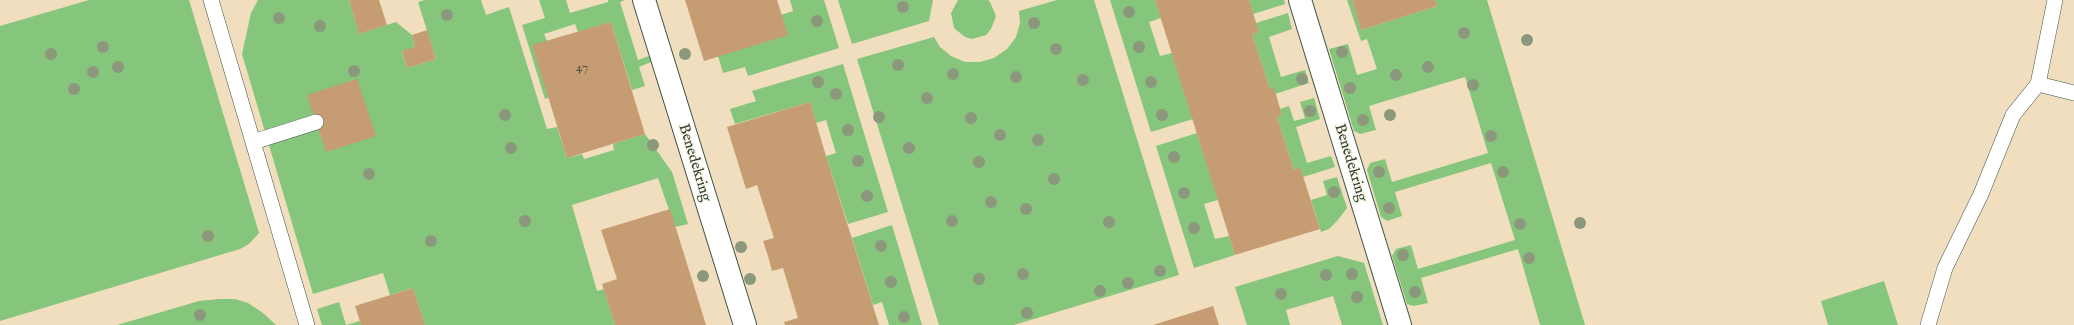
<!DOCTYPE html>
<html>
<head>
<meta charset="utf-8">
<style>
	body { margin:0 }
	canvas { display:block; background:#f0debe }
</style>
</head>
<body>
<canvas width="2074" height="325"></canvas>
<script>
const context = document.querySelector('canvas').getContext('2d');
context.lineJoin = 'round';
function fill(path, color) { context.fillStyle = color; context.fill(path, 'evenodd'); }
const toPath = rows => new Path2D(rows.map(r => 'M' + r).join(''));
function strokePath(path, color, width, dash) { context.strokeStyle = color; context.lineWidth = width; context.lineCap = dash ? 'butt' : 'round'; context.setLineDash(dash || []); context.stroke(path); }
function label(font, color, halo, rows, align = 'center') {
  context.font = font + ' "IM FELL English",serif'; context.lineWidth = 3; context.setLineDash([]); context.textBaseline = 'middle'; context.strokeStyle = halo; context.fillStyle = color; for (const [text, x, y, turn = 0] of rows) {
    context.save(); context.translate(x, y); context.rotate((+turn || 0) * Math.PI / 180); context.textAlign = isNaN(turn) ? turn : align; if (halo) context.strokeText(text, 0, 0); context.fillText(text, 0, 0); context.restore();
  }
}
fill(toPath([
	[89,0,189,0,259,233,249,244,240,249,0,321,0,26],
	[258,0,349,0,359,34,396,22,412,35,415,47,402,52,407,68,436,59,418,2,425,0,481,0,486,15,509,7,547,129,557,127,567,158,582,154,584,159,614,150,613,144,645,134,672,172,688,224,675,227,658,178,572,205,597,291,604,289,615,325,425,325,413,288,390,295,383,273,313,294,242,54,251,13],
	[539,0,566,0,570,13,608,2,608,0,625,0,620,2,638,60,649,56,651,62,639,67,645,86,632,90,611,22,578,32,575,24,544,34,547,41,548,98,545,99,522,25,545,18],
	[790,0,824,0,839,48,748,76,745,67,723,73,718,56,781,15,793,11],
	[838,0,933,0,929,21,852,44],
	[958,0,988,0,990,2,996,16,991,29,986,35,972,39,965,37,954,28,951,13],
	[1057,0,1094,0,1179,275,1014,325,939,325,857,59,934,37,940,47,951,56,965,62,980,62,994,58,1007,49,1016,37,1020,23,1019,11],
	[1110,0,1155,0,1161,18,1149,22,1160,56,1172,53,1193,119,1151,132],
	[1249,0,1284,0,1285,4,1253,14],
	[1347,0,1352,0,1361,30,1437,6,1435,0,1487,0,1585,325,1540,325,1518,249,1421,278,1428,303,1414,306,1407,304,1392,256,1396,249,1411,245,1418,269,1515,240,1491,163,1395,192,1402,216,1387,221,1381,217,1367,170,1370,163,1385,159,1392,182,1488,153,1465,77,1369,106,1376,130,1360,134,1354,131,1329,49,1348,44,1357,75,1377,69,1367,39,1361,41],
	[1288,13,1292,29,1269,37,1281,77,1305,70,1309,83,1275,94,1270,89,1252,34,1259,32,1256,23],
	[843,64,888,212,848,224,826,156,836,153,826,120,816,123,810,102,735,124,730,109,756,101,752,91],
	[1314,98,1320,119,1296,127,1307,163,1331,156,1335,167,1303,177,1300,167,1294,170,1277,117,1282,115,1280,109,1289,106,1294,121,1305,118,1300,102],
	[1197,133,1218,200,1204,204,1215,239,1229,236,1235,255,1194,268,1156,146],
	[1337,177,1347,208,1337,221,1329,229,1321,232,1311,200,1327,195,1323,181],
	[892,225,922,325,889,325,882,302,873,305,852,238],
	[1338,256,1364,263,1383,325,1342,325,1333,296,1286,310,1290,325,1247,325,1235,287],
	[1884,281,1898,325,1828,325,1821,301],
	[219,299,235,299,248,303,263,313,276,325,117,325,199,301],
	[339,302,346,325,360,321,361,325,322,325,317,309]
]), '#86c57c');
fill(toPath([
	[349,0,379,0,387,25,359,34],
	[685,0,777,0,788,35,704,61],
	[1155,0,1249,0,1259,32,1252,34,1270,89,1274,88,1282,115,1277,117,1294,170,1300,167,1320,229,1235,255],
	[1352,0,1435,0,1437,6,1361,30],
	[611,22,645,134,567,158,532,45],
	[427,30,436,59,407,68,402,51,415,47,412,35],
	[357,79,376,136,326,152,307,95],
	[810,102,826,156,879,325,785,325,784,322,798,318,783,268,772,271,768,256,763,241,774,238,757,185,746,189,727,127],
	[670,209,706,325,615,325,602,284,617,279,601,230],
	[413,288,425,325,361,325,355,306],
	[1213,306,1219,325,1153,325]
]), '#c69d72');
const service = toPath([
	[211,0,307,325],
	[2055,0,2038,84,2074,93],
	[253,142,316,122],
	[1928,325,1945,268,1981,194,2013,115,2038,84]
]);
const minor = toPath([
	[644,0,745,325],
	[1300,0,1400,325]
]);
strokePath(service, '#3e5549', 16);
strokePath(minor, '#3e5549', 24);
strokePath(service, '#fff', 15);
strokePath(minor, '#fff', 22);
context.fillStyle = '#8b987c';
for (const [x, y] of [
	[903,7],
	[1129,12],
	[447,15],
	[279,18],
	[817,21],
	[1034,23],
	[320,26],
	[1464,33],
	[1527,40],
	[103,47],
	[1139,47],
	[1056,49],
	[1342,52],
	[51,54],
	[685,54],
	[898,65],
	[118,67],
	[1428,67],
	[354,71],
	[93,72],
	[953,74],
	[1396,75],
	[1016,77],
	[1302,79],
	[1083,80],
	[818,82],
	[1151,82],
	[1473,85],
	[1350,88],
	[74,89],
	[836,94],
	[927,98],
	[1310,111],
	[505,115],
	[1162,115],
	[1390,115],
	[879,117],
	[971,118],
	[1363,120],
	[848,130],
	[1000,135],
	[1491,136],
	[1038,140],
	[653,145],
	[511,148],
	[909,148],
	[1174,157],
	[858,161],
	[979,162],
	[1379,172],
	[1503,172],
	[369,174],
	[1054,179],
	[1334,192],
	[1184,193],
	[867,196],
	[991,202],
	[1389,208],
	[1026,209],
	[525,221],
	[952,221],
	[1109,222],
	[1580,223],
	[1520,224],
	[1194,228],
	[208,236],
	[431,241],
	[881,246],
	[741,247],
	[1403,255],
	[1529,258],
	[1160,271],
	[1023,274],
	[1352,274],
	[1326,275],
	[703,276],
	[750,279],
	[979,279],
	[891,282],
	[1128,283],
	[1100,291],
	[1415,292],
	[1281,294],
	[1357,297],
	[1027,313],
	[200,315],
	[904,317]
]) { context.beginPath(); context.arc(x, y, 6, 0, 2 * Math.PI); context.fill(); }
label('13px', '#495544', null, [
	["47",582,68]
]);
label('15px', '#1f3d34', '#fcf5e5', [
	["Benedekring",694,163,73],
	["Benedekring",1350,163,73]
]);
</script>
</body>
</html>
